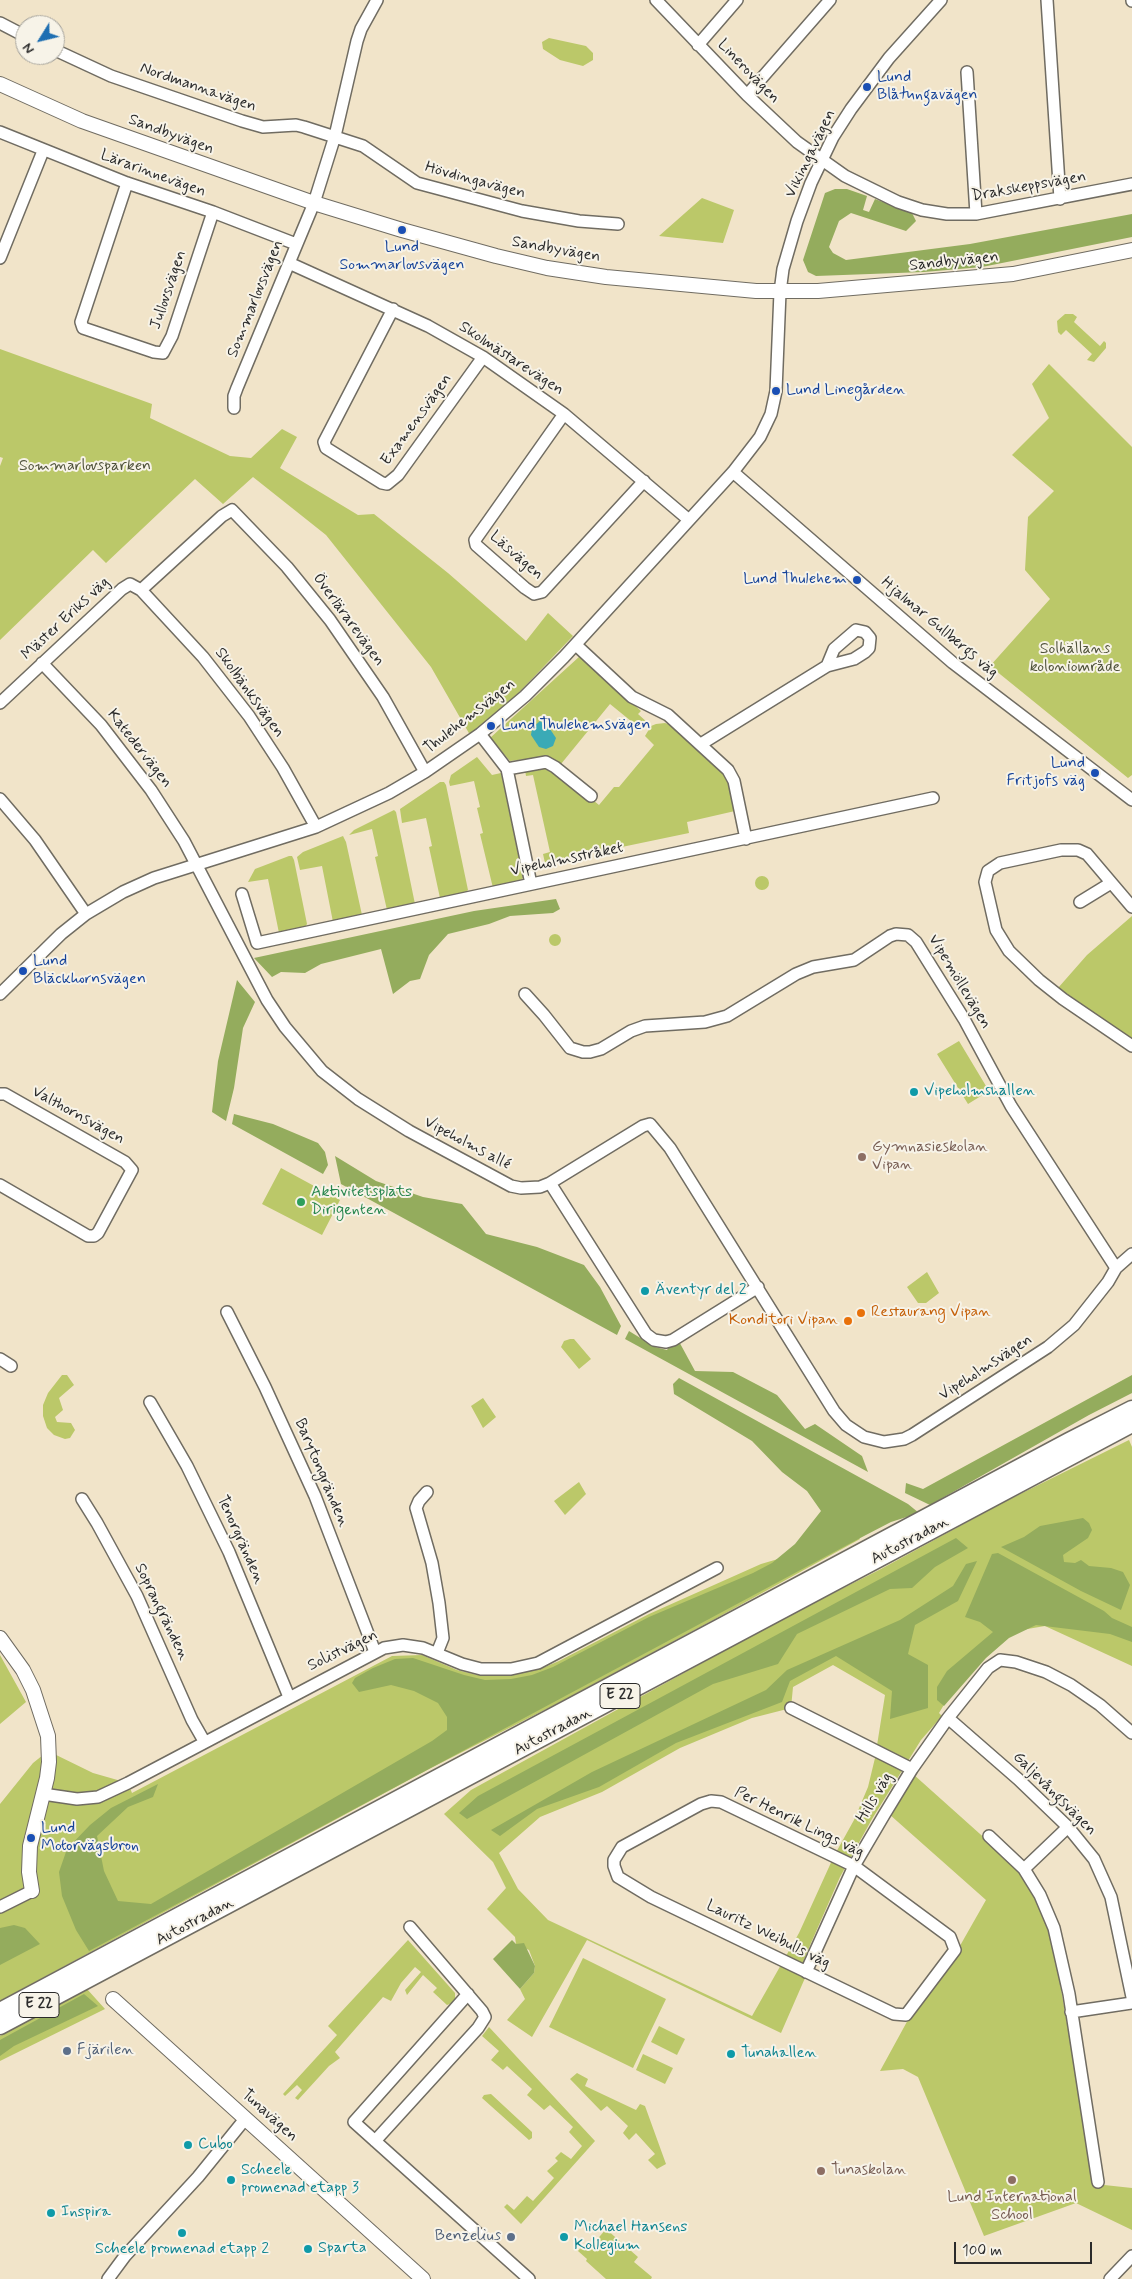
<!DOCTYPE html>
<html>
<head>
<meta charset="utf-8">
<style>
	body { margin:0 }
	#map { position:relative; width:1132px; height:2279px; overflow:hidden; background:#f1e4c9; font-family:Mynerve,sans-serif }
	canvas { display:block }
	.north { position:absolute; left:15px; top:15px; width:50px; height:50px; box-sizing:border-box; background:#f7f3e8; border:1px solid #a5a39c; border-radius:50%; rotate:234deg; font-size:14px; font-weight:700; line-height:20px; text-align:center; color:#2b2b2b }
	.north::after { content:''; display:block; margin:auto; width:18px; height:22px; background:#1f6fb2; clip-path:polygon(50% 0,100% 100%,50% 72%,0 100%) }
	.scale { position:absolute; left:954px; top:2242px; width:138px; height:22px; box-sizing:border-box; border:2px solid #2b2b2b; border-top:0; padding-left:6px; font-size:15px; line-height:18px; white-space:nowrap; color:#2b2b2b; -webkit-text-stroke:4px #f7f3e8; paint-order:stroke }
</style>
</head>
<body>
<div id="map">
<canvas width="1132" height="2279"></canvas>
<div class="north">N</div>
<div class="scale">100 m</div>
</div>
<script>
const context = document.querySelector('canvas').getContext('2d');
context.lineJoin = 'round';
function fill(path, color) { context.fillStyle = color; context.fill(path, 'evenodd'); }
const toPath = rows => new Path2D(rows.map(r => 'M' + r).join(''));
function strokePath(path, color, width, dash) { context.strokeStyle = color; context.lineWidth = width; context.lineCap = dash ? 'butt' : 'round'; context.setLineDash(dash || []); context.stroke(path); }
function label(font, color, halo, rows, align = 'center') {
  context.font = font + ' Mynerve,sans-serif'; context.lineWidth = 4; context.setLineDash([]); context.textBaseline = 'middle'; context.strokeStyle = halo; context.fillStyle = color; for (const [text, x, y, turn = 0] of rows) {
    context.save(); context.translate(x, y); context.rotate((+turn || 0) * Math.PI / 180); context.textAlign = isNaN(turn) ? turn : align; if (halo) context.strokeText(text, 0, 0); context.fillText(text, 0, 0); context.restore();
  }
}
fill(toPath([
	[549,38,586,46,593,53,593,60,583,66,560,60,543,49,542,42],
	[702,198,734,210,723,243,659,236],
	[1065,314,1073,314,1077,317,1074,322,1100,346,1104,341,1106,343,1106,348,1094,362,1087,360,1092,354,1066,330,1061,335,1058,332,1057,321],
	[0,349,152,404,150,418,230,456,251,458,282,429,297,437,280,468,358,515,374,514,448,573,526,641,548,613,573,636,506,706,470,735,431,667,326,535,253,477,223,504,195,479,106,563,93,550,0,640,0,466,3,458,0,457],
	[1049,364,1132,447,1132,775,1128,778,990,666,1050,599,1025,570,1028,517,1054,491,1012,455,1049,418,1032,384],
	[580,656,641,711,638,714,648,723,642,730,610,704,561,764,552,759,542,757,510,761,490,738],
	[656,724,665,723,673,726,727,777,735,811,687,822,689,833,545,863,543,854,550,852,533,775,526,776,525,770,539,766,556,770,599,805,614,787,619,787,654,745,645,736,651,726],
	[477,757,492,775,501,773,523,877,522,880,493,888,480,834,483,833,477,808,480,807,474,781,450,786,449,782,451,775],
	[440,782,444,782,446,785,468,890,465,893,440,898,429,847,432,846,426,818,402,823,400,809],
	[394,810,396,812,415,904,387,910,375,857,378,856,372,829,349,835,354,830],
	[343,836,346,842,362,915,333,922,322,866,300,870,297,857,303,852],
	[289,856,292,856,294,860,307,924,305,927,279,933,268,879,248,882,255,869],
	'755 883a7 7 0 1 1 14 0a7 7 0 1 1-14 0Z',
	[1132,916,1132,1039,1058,988,1087,955],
	'549 940a6 6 0 1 1 12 0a6 6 0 1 1-12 0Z',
	[959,1041,989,1091,968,1104,937,1054],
	[281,1168,340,1200,322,1235,262,1204],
	[927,1272,939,1293,926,1303,918,1303,907,1287],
	[570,1339,574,1339,591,1359,579,1369,561,1347,564,1341],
	[62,1375,67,1375,74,1385,59,1398,63,1410,55,1417,57,1422,71,1423,75,1430,70,1438,65,1439,54,1435,47,1428,43,1416,43,1405,48,1393],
	[483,1398,496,1417,483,1428,471,1406],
	[1129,1440,1132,1447,1132,1666,1045,1626,1004,1633,945,1703,939,1713,942,1716,921,1740,872,1819,840,1877,811,1943,799,1972,805,1978,781,2033,587,1940,532,2037,507,2020,525,1999,520,1989,534,1973,535,1966,529,1950,516,1944,515,1937,487,1909,506,1888,493,1862,444,1814,471,1790,782,1619,881,1569,1004,1502],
	[833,1665,885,1695,875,1758,868,1787,854,1820,834,1856,799,1933,752,2016,548,1920,518,1889,499,1853,540,1817,602,1792,680,1748,752,1718,791,1708,793,1687],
	[579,1482,586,1494,565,1515,554,1501],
	[846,1519,860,1539,715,1619,564,1700,431,1768,0,2001,0,1804,33,1763,48,1751,93,1773,128,1783,132,1793,392,1656,422,1655,457,1670,477,1675,506,1676,540,1669,559,1661,649,1614,761,1564,778,1559],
	[0,1655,26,1702,0,1724],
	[913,1774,1018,1868,1035,1895,1051,1932,1095,2184,1132,2188,1132,2230,1076,2203,984,2236,918,2077,903,2069,880,2071,909,2018,957,1951,986,1900,889,1814],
	[408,1940,455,1993,455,2002,447,2005,433,1992,437,1988,423,1975,407,1995,405,1990,421,1972,415,1967,401,1983,391,2001,383,1997,335,2052,340,2058,329,2066,298,2100,295,2098,302,2090,297,2085,285,2096,283,2094,337,2035,328,2026],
	[583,1958,666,1999,633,2068,549,2027],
	[87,1989,105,2009,0,2061,0,2036],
	[659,2026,685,2039,677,2055,651,2042],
	[489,2027,595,2141,521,2224,504,2207,507,2204,514,2210,527,2196,533,2201,554,2178,547,2171,558,2161,555,2158,561,2152,571,2159,582,2146,569,2132,573,2127,550,2105,544,2110,527,2095,532,2089,507,2066,503,2070,491,2060,499,2051,482,2036],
	[643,2054,673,2068,665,2084,636,2070],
	[577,2073,588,2079,585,2086,636,2110,640,2104,645,2106,666,2164,657,2169,648,2160,655,2154,636,2133,629,2140,623,2133,628,2126,607,2106,601,2111,570,2079],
	[491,2094,532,2132,532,2138,529,2140,482,2098,484,2095],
	[606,2229,638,2257,634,2262,652,2277,651,2279,606,2279,586,2261,587,2259,578,2251,583,2245,589,2249]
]), '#bbc869');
fill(toPath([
	[835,189,847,189,867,196,863,210,869,212,875,199,912,213,916,221,906,231,851,213,839,221,829,247,833,253,846,260,970,244,1132,214,1132,237,982,267,924,272,816,276,808,272,803,260,825,193],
	[556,899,560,909,553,913,510,916,489,924,448,934,429,955,420,979,410,981,393,994,381,949,321,964,305,973,281,972,272,977,254,958,474,911],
	[237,980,255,1002,243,1028,234,1088,226,1121,212,1112,218,1061],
	[234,1114,273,1124,318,1143,325,1152,328,1165,323,1174,232,1124],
	[335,1156,376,1181,423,1197,462,1204,486,1234,537,1247,584,1265,600,1287,621,1326,617,1335,341,1184],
	[629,1331,655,1347,667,1350,676,1336,695,1371,733,1372,777,1395,805,1429,815,1424,862,1456,868,1472,625,1339],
	[1132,1375,1132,1393,1089,1415,930,1505,905,1493,906,1483,923,1489],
	[679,1378,908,1504,919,1513,891,1522,864,1536,89,1951,76,1930,62,1896,59,1872,67,1849,90,1825,111,1808,158,1784,153,1797,128,1807,97,1836,104,1871,118,1901,151,1904,432,1741,447,1730,447,1717,438,1703,414,1691,391,1685,359,1692,352,1683,355,1678,373,1668,395,1659,413,1658,464,1675,485,1680,511,1679,532,1675,553,1667,649,1617,753,1573,772,1563,795,1544,821,1511,807,1491,782,1472,752,1441,674,1394,673,1384],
	[1083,1518,1089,1523,1092,1530,1088,1538,1063,1555,1064,1562,1075,1563,1081,1560,1089,1566,1111,1568,1123,1572,1130,1585,1121,1610,1081,1591,1001,1547,1024,1537,1040,1526],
	[956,1538,968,1548,935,1567,912,1588,890,1589,797,1634,778,1664,713,1684,467,1819,459,1813,478,1796],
	[998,1553,1104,1611,1112,1618,1132,1627,1132,1642,1110,1634,1036,1625,1009,1638,986,1658,944,1706,937,1700,937,1687,947,1671,993,1632,980,1622,965,1617,992,1554],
	[977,1561,958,1601,915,1625,908,1654,928,1665,928,1708,890,1719,892,1691,836,1656,790,1681,782,1702,676,1743,599,1787,537,1809,500,1836,491,1830,592,1772,766,1690,787,1670,900,1620,953,1586,966,1564],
	[14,1925,25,1928,40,1944,0,1965,0,1928],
	[512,1940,516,1944,524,1943,535,1966,534,1973,520,1989,493,1959],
	[84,1994,98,2006,14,2046,0,2056,0,2040]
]), '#94ac5d');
fill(toPath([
	[540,721,548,726,556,738,553,746,546,749,539,747,531,735,532,728]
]), '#3aaab6');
const minor = toPath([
	[656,0,747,95,797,142,845,176,898,202,922,210,947,214,976,214,1132,184],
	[1047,0,1060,199],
	[1132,0,1132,1],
	[0,23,25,36],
	[698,45,737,0],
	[55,50,111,76,242,121,263,127,296,125,304,127,363,146,417,183,522,211,579,221,618,224],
	[967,72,976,214],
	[747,95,830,0],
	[0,132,127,183,213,212,296,244],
	[127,183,81,322,83,328,89,330,154,352,163,353,172,336,213,212],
	[0,258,43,151],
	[289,263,428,326,483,357,564,414,689,520],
	[393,309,324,442,326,448,382,483,387,484,398,475,483,357],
	[234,408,234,396,237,388,314,203,335,136,357,41,361,29,377,0],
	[564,414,475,540,476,545,525,588,534,594,542,592,644,481],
	[733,472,953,663,1132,800],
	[141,590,203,657,249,716,283,768,316,827],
	[576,645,632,697,668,715,728,770,734,781,746,839],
	[42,663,101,725,151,790,184,841,267,1000,285,1027,322,1071,358,1099,409,1131,511,1186,521,1188,540,1187,550,1183,643,1126,650,1124,670,1148,834,1411,846,1425,864,1437,884,1442,904,1439,912,1435,1048,1347,1074,1325,1108,1282,1116,1268,1132,1254],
	[0,703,122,589,130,584,141,590,222,516,232,510,287,567,330,620,383,697,425,772],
	[480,734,507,769,531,884],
	[701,744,827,666,854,659,865,652,869,648,870,638,865,632,856,630,834,649,827,666],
	[507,769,546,762,555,767,591,796],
	[0,799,35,840,86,914],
	[242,894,257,943,933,798],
	[1080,902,1111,883],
	[1132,907,1087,854,1078,850,1061,850,1000,863,988,871,985,882,996,930,1009,951,1039,980,1063,999,1132,1046],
	[0,994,61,934,86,914,123,892,154,878,316,827,389,793,425,772,480,734,525,696,564,657,733,472,760,437,771,414,776,391,780,292,783,269,797,221,811,183,833,137,851,109,889,58,941,0],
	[525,994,544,1015,570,1048,583,1052,590,1052,601,1049,631,1031,645,1026,705,1022,727,1016,796,974,813,967,854,960,890,936,896,934,908,935,916,942,964,1019,1011,1106,1116,1268],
	[0,1094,5,1094,125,1162,132,1170,98,1233,94,1236,88,1236,0,1185],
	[550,1183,646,1334,654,1340,666,1342,673,1340,758,1287],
	[227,1312,265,1387,315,1496,375,1652],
	[0,1359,11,1366],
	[150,1402,187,1466,229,1552,289,1697],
	[427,1492,419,1501,416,1508,432,1563,439,1603,443,1638,437,1653],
	[82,1499,97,1523,137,1596,192,1720,204,1741],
	[791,1708,912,1769],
	[948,1718,1018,1779,1068,1827,1094,1859,1111,1897,1132,1997],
	[43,1794,77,1799,98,1797,128,1783,384,1648,403,1645,423,1648,462,1664,481,1669,511,1669,538,1663,717,1568],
	[711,1801,721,1802,854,1866,950,1937,955,1950,906,2015,894,2014,651,1897,618,1877,614,1866,614,1860,622,1847,701,1804,711,1801],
	[989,1836,1024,1869,1040,1895,1054,1928,1069,1994,1098,2182],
	[1024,1869,1068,1827],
	[0,1907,32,1891],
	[806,1972,854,1866,884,1815,912,1769,948,1718,988,1668,1000,1660,1016,1662,1046,1672,1071,1685,1100,1705,1132,1733],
	[468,1994,354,2122,529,2279],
	[1071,2012,1132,2003],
	[375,2141,478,2028,485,2017,482,2011,410,1927],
	[108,2279,125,2256,198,2177,245,2119],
	[1110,2279,1132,2256]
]);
const major = toPath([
	[0,84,82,121,314,203,402,230,496,256,547,268,606,277,756,291,818,291,1013,274,1132,250],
	[0,1638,23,1670,33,1690,48,1736,49,1762,47,1778,30,1846,29,1872,32,1891],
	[113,1999,423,2279]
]);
const highway = toPath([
	[0,2011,1069,1441,1132,1409],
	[0,2026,1132,1424]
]);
strokePath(minor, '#706c62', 14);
strokePath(major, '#706c62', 16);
strokePath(highway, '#706c62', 19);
strokePath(minor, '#fff', 11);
strokePath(major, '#fff', 14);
strokePath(highway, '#fff', 16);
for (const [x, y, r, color] of [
	[867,87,5,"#1a4fb4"],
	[402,230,5,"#1a4fb4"],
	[776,391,5,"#1a4fb4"],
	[857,580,5,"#1a4fb4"],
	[491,726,5,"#1a4fb4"],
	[1095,773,5,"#1a4fb4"],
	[23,971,5,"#1a4fb4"],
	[914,1092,5,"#0f9aa8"],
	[862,1157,5,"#8d6e63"],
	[301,1202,5,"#2e9e5b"],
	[645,1291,5,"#0f9aa8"],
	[861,1313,5,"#e8710a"],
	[848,1321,5,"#e8710a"],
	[31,1838,5,"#1a4fb4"],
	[67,2051,5,"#5c6f8a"],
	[731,2054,5,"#0f9aa8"],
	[188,2145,5,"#0f9aa8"],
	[821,2171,5,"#8d6e63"],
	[231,2180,5,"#0f9aa8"],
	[1012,2180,5,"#8d6e63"],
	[51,2213,5,"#0f9aa8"],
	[182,2233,5,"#0f9aa8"],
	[511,2237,5,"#5c6f8a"],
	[564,2237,5,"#0f9aa8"],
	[308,2249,5,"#0f9aa8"]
]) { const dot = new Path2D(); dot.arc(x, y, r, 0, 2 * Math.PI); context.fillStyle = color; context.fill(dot); strokePath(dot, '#f7f3e8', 2); }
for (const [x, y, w] of [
	[620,1696,40],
	[39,2005,40]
]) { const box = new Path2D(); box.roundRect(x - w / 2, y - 12.5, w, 25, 4); context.fillStyle = '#f7f3e8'; context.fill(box); strokePath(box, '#2b2b2b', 1); }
label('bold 15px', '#2b2b2b', null, [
	["E 22",620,1696],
	["E 22",39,2005]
]);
label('16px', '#2b2b2b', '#f7f3e8', [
	["Linerovägen",748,72,46],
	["Nordmannavägen",198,88,19],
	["Sandbyvägen",171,135,20],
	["Vikingavägen",811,154,-64],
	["Lärarinnevägen",153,174,20],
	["Hövdingavägen",475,181,15],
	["Drakskeppsvägen",1029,187,-10],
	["Sandbyvägen",556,250,10],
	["Sandbyvägen",954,262,-6],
	["Jullovsvägen",169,290,-71],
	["Sommarlovsvägen",256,299,-68],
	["Skolmästarevägen",511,359,33],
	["Examensvägen",417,420,-54],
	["Läsvägen",516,556,41],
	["Mäster Eriks väg",66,619,-43],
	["Överlärarevägen",348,620,54],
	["Hjalmar Gullbergs väg",939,628,40],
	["Skolbänksvägen",249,693,54],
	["Thulehemsvägen",470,717,-38],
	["Katedervägen",139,749,52],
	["Vipeholmsstråket",567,860,-12],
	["Vipemöllevägen",959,982,59],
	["Valthornsvägen",78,1116,29],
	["Vipeholms allé",467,1144,28],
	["Vipeholmsvägen",986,1368,-33],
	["Barytongränden",321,1473,67],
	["Tenorgränden",240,1540,66],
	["Autostradan",910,1541,-28],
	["Soprangränden",161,1612,64],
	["Solistvägen",343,1651,-26],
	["Autostradan",553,1732,-28],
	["Galjevångsvägen",1054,1794,45],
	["Hills väg",875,1798,-59],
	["Per Henrik Lings väg",799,1823,26],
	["Autostradan",195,1922,-28],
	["Lauritz Weibulls väg",768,1935,26],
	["Tunavägen",269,2116,42]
]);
label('16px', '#164399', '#f7f3e8', [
	["Lund",877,78],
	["Blåtungavägen",877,96],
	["Lund",402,248,"center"],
	["Sommarlovsvägen",402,266,"center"],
	["Lund Linegården",786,391],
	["Lund Thulehem",847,580,"right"],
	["Lund Thulehemsvägen",501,726],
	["Lund",1085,764,"right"],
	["Fritjofs väg",1085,782,"right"],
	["Lund",33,962],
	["Bläckhornsvägen",33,980],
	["Lund",41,1829],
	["Motorvägsbron",41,1847]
], 'left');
label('16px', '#4f523a', '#f7f3e8', [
	["Sommarlovsparken",85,467],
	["Solhällans",1075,650],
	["koloniområde",1075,668]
]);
label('16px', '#0d838f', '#f7f3e8', [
	["Vipeholmshallen",924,1092],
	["Äventyr del 2",655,1291],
	["Tunahallen",741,2054],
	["Cubo",198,2145],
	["Scheele",241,2171],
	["promenad etapp 3",241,2189],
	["Inspira",61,2213],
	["Michael Hansens",574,2228],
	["Kollegium",574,2246],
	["Sparta",318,2249],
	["Scheele promenad etapp 2",182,2250,"center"]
], 'left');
label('16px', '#785e54', '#f7f3e8', [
	["Gymnasieskolan",872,1148],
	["Vipan",872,1166],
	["Tunaskolan",831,2171],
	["Lund International",1012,2198,"center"],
	["School",1012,2216,"center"]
], 'left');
label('16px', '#27864d', '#f7f3e8', [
	["Aktivitetsplats",311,1193],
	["Dirigenten",311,1211]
], 'left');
label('16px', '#c56008', '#f7f3e8', [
	["Restaurang Vipan",871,1313],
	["Konditori Vipan",838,1321,"right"]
], 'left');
label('16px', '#4e5e75', '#f7f3e8', [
	["Fjärilen",77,2051],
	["Benzelius",501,2237,"right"]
], 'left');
</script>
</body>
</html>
